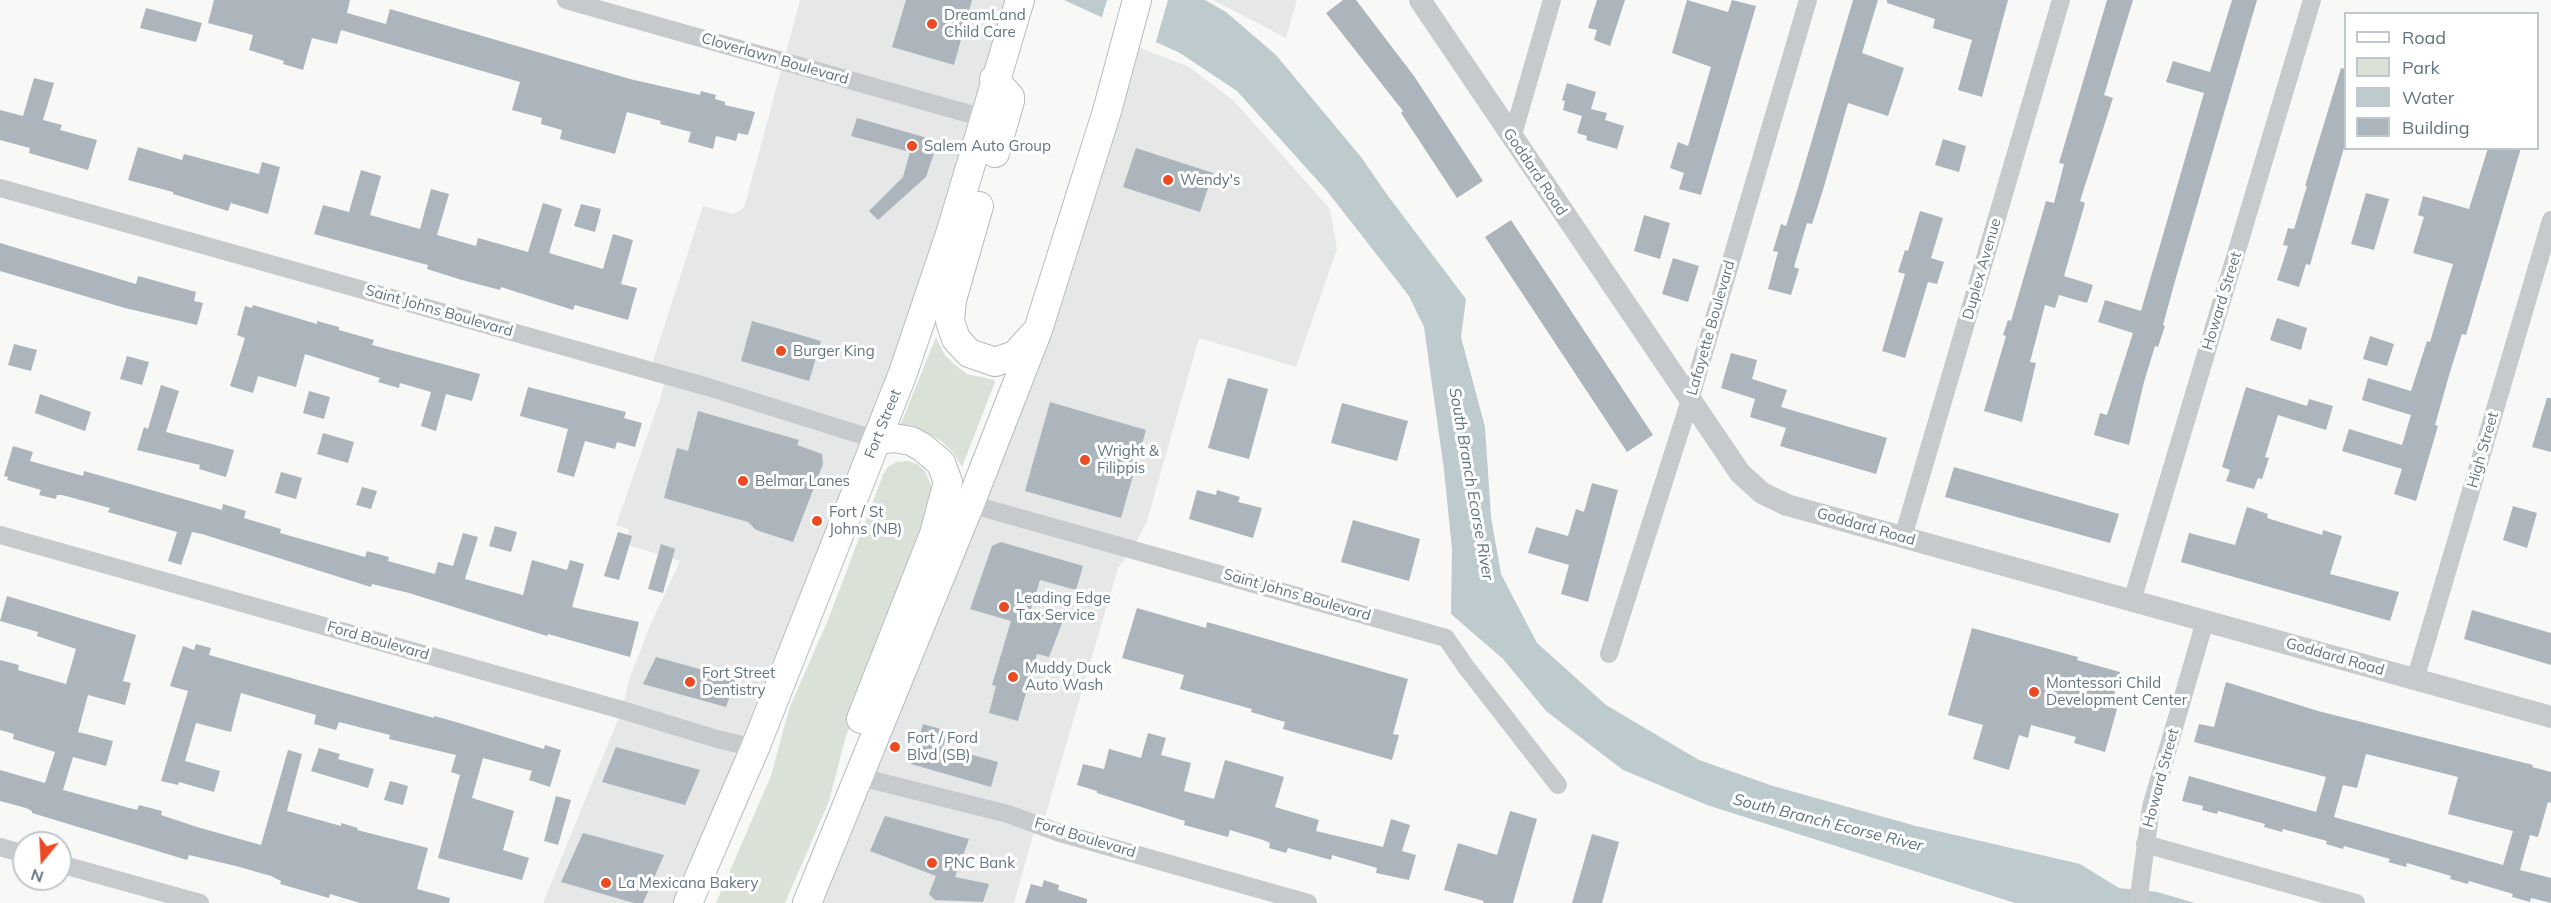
<!DOCTYPE html>
<html>
<head>
<meta charset="utf-8">
<style>
	body { margin:0 }
	#map { position:relative; width:2551px; height:903px; overflow:hidden; background:#f8f8f6; font-family:Mulish,sans-serif }
	canvas { display:block }
	.legend { position:absolute; left:2344px; top:12px; width:195px; height:138px; box-sizing:border-box; background:#fff; border:2px solid #c0c8cd; margin:0; padding:8px 10px; list-style:none; font-size:18px; color:#627582 }
	.legend li { display:flex; align-items:center; gap:12px; height:30px }
	.legend b { width:30px; border:2px solid #c0c8cd }
	.north { position:absolute; left:12px; top:831px; width:60px; height:60px; box-sizing:border-box; background:#fff; border:2px solid #c0c8cd; border-radius:50%; rotate:198deg; font-size:16px; font-weight:700; line-height:24px; text-align:center; color:#627582 }
	.north::after { content:''; display:block; margin:auto; width:21px; height:27px; background:#eb4a23; clip-path:polygon(50% 0,100% 100%,50% 72%,0 100%) }
</style>
</head>
<body>
<div id="map">
<canvas width="2551" height="903"></canvas>
<ul class="legend">
<li><b style="height:8px;background:#fff"></b>Road</li>
<li><b style="height:16px;background:#dae1d7"></b>Park</li>
<li><b style="height:16px;background:#bdcace"></b>Water</li>
<li><b style="height:16px;background:#acb5bb"></b>Building</li>
</ul>
<div class="north">N</div>
</div>
<script>
const context = document.querySelector('canvas').getContext('2d');
context.lineJoin = 'round';
function fill(path, color) { context.fillStyle = color; context.fill(path, 'evenodd'); }
const toPath = rows => new Path2D(rows.map(r => 'M' + r).join(''));
function strokePath(path, color, width, dash) { context.strokeStyle = color; context.lineWidth = width; context.lineCap = dash ? 'butt' : 'round'; context.setLineDash(dash || []); context.stroke(path); }
function label(font, color, halo, rows, align = 'center') {
  context.font = font + ' Mulish,sans-serif'; context.lineWidth = 6; context.setLineDash([]); context.textBaseline = 'middle'; context.strokeStyle = halo; context.fillStyle = color; for (const [text, x, y, turn = 0] of rows) {
    context.save(); context.translate(x, y); context.rotate((+turn || 0) * Math.PI / 180); context.textAlign = isNaN(turn) ? turn : align; if (halo) context.strokeText(text, 0, 0); context.fillText(text, 0, 0); context.restore();
  }
}
fill(toPath([
	[800,0,1020,0,984,118,688,903,543,903,622,710,629,680,650,626,680,561,625,544,629,530,616,525,660,399,666,375,650,370,703,206,734,214,744,208],
	[1213,0,1297,0,1286,38],
	[1128,43,1189,67,1234,101,1330,209,1337,249,1296,367,1199,338,1147,521,1133,548,1118,568,1042,827,1036,825,1014,903,807,903,860,777]
]), '#e6e7e7');
fill(toPath([
	[936,337,944,354,955,365,967,374,994,380,995,382,962,467,953,452,941,441,927,433,900,426],
	[908,461,917,464,925,471,931,485,935,505,892,629,846,736,829,801,785,903,716,903,771,776,789,709,828,620,883,475,888,467,896,462]
]), '#dae1d7');
fill(toPath([
	[1064,0,1205,0,1226,12,1276,55,1361,157,1388,196,1466,299,1461,337,1485,427,1491,517,1501,574,1537,643,1606,705,1699,760,1773,786,1916,826,2080,864,2119,888,2157,892,2195,903,2015,903,1707,805,1623,770,1546,711,1503,659,1451,614,1452,549,1444,470,1424,327,1409,296,1327,191,1237,91,1180,53]
]), '#bdcace');
fill(toPath([
	[1107,0,1168,0,1155,45,1101,20]
]), '#f8f8f6');
fill(toPath([
	[214,0,350,0,347,13,386,24,390,9,630,79,700,95,701,91,716,95,715,99,725,102,725,105,755,112,748,135,738,133,736,141,716,136,713,149,688,142,691,132,660,124,661,121,627,112,615,154,560,139,562,130,541,124,542,118,512,110,520,82,341,30,337,44,312,38,303,70,283,64,284,61,249,50,253,35,208,23],
	[906,0,972,0,954,65,892,47],
	[1343,0,1356,0,1414,76,1483,181,1457,198,1401,113,1403,111,1326,13],
	[1597,0,1625,0,1610,46,1594,40,1597,30,1588,28],
	[1687,0,1728,12,1732,0,1756,6,1701,195,1679,189,1684,173,1670,168,1678,142,1688,146,1711,67,1672,53],
	[1853,0,1878,0,1862,53,1904,68,1888,116,1848,103,1823,190,1812,224,1807,223,1794,267,1799,269,1791,295,1768,289,1778,252,1773,251,1781,224,1786,226,1797,191],
	[1887,0,2008,0,1982,97,1958,90,1972,40,1933,28,1935,19,1887,3],
	[2107,0,2133,0,2104,95,2113,98,2080,201,2085,203,2064,276,2093,285,2087,303,2059,295,2055,308,2045,305,2030,362,2036,363,2022,422,1984,411,2006,336,2003,335,2008,320,2011,321,2046,201,2054,203,2064,164,2059,163],
	[2232,0,2257,0,2175,281,2163,325,2165,326,2158,347,2155,346,2144,382,2129,445,2094,435,2100,413,2107,415,2133,333,2098,322,2105,300,2141,311,2204,93,2166,82,2173,61,2210,72],
	[146,8,202,23,196,42,140,28],
	[2341,68,2346,69,2346,141,2310,265,2306,264,2299,287,2277,280,2288,246,2283,245,2288,228,2294,229,2307,186,2305,186],
	[34,78,54,83,43,120,62,125,60,130,97,140,88,170,29,153,30,148,0,140,0,110,23,116],
	[1567,83,1596,92,1591,109,1607,113,1605,120,1624,126,1617,149,1586,140,1587,136,1577,133,1582,116,1563,110,1565,101,1562,100],
	[857,118,938,141,926,177,878,220,869,211,903,177,910,152,851,136],
	[1943,139,1966,146,1959,172,1935,165],
	[138,147,182,160,184,154,259,174,262,162,280,167,268,214,231,203,228,211,173,194,173,192,128,180],
	[1136,148,1213,173,1200,212,1123,187],
	[2488,148,2521,148,2466,335,2462,334,2450,372,2435,425,2438,426,2416,501,2394,494,2402,469,2342,451,2349,429,2402,445,2411,415,2362,400,2368,378,2411,391,2427,341,2430,342,2453,264,2413,253,2424,217,2418,215,2423,196,2469,209],
	[361,170,381,176,370,215,420,229,431,189,449,194,437,235,476,246,478,238,528,252,543,203,562,209,549,253,603,269,613,234,633,240,621,284,637,288,628,320,575,305,573,310,501,287,500,290,462,280,427,269,428,265,420,263,314,234,323,205,349,212],
	[2366,193,2389,199,2374,250,2351,244],
	[581,204,601,209,595,232,574,226],
	[1920,211,1943,218,1931,258,1944,262,1937,284,1928,282,1905,358,1882,351,1905,274,1898,272,1905,250,1908,251],
	[1644,215,1670,223,1660,259,1634,251],
	[1511,220,1653,435,1627,452,1485,237],
	[0,243,136,284,138,276,196,292,194,301,203,303,197,325,125,308,0,271],
	[1673,258,1699,266,1688,302,1662,294],
	[253,305,317,324,317,321,339,327,339,330,374,340,372,345,480,374,472,401,446,394,436,431,421,426,431,392,400,383,399,388,378,382,380,378,305,354,296,387,258,376,253,393,230,386,245,338,237,335,245,306,252,308],
	[2277,318,2307,328,2301,350,2270,340],
	[752,321,821,341,809,381,741,361],
	[2370,336,2394,344,2387,366,2363,359],
	[14,344,37,350,31,371,8,365],
	[1731,353,1757,360,1752,379,1787,390,1781,407,1887,438,1876,474,1780,446,1786,428,1750,417,1755,399,1721,388],
	[127,356,149,362,142,385,120,379],
	[1228,378,1268,389,1249,459,1208,448],
	[161,385,179,391,166,432,234,450,226,477,199,469,200,465,137,450,144,427,148,429],
	[528,387,626,412,624,418,642,423,635,447,617,442,615,449,585,441,574,477,557,472,568,429,520,416],
	[2246,387,2307,406,2309,399,2333,406,2326,430,2278,415,2265,457,2269,458,2262,479,2258,478,2254,489,2226,481,2230,470,2222,467],
	[309,391,330,397,324,419,303,413],
	[40,394,91,412,85,431,35,413],
	[2547,398,2551,398,2551,452,2532,447],
	[1050,402,1146,430,1121,518,1025,491],
	[1342,403,1408,421,1397,461,1331,443],
	[698,411,799,440,797,445,822,454,823,464,793,542,756,530,748,522,664,498,677,448,688,451],
	[323,433,354,442,348,463,317,454],
	[13,446,33,452,30,461,83,476,84,471,222,510,223,504,246,511,244,518,281,529,280,533,365,557,367,551,389,557,388,561,435,574,438,562,453,566,463,533,478,537,465,579,523,595,532,560,567,570,570,560,584,564,572,607,639,622,630,657,548,634,547,636,409,593,372,584,371,587,202,534,192,532,181,565,168,561,177,532,108,512,110,508,62,495,57,495,56,499,39,495,41,490,7,480,8,477,4,476],
	[1954,467,2119,514,2110,543,1945,497],
	[281,472,302,478,296,499,275,493],
	[1592,483,1618,490,1588,602,1561,594,1569,565,1528,553,1536,527,1568,536,1576,509,1584,512],
	[362,487,377,491,371,509,356,505],
	[1197,490,1216,495,1217,490,1240,497,1238,502,1262,508,1253,538,1189,519],
	[2513,506,2537,513,2527,548,2503,540],
	[2247,507,2268,514,2267,518,2322,535,2323,530,2342,536,2330,574,2399,592,2390,621,2181,562,2189,533,2235,545],
	[1353,520,1420,539,1409,581,1341,562],
	[495,526,517,532,511,552,489,546],
	[618,532,632,536,619,580,604,576],
	[1001,542,1083,566,1076,590,1040,580,1031,609,1064,618,1049,657,1037,654,1018,721,989,713,996,686,992,685,1011,621,970,609,992,546],
	[661,544,675,549,663,593,648,589],
	[7,596,136,635,123,681,131,683,125,705,88,695,78,732,113,741,106,766,73,757,63,790,137,810,139,805,162,811,161,815,197,827,261,845,288,750,302,754,287,811,341,826,341,823,358,828,357,830,428,848,417,889,450,898,449,903,360,903,330,894,329,898,280,884,281,881,271,876,236,866,189,855,187,860,32,813,32,811,26,808,0,801,0,770,45,783,55,752,13,739,14,734,0,730,0,660,19,665,18,670,66,684,76,649,37,636,38,632,0,621],
	[1137,608,1206,628,1207,622,1408,679,1393,734,1399,735,1392,760,1283,729,1285,722,1251,712,1252,709,1180,689,1184,675,1122,658],
	[2472,610,2551,633,2551,665,2464,639],
	[1972,628,2078,657,2077,660,2120,672,2111,707,2117,709,2105,752,2074,743,2076,737,2031,725,2028,738,2019,735,2009,770,1973,759,1983,725,1948,715],
	[196,644,211,648,209,655,434,718,434,716,456,722,544,749,545,745,561,750,550,787,529,780,532,771,483,758,472,798,514,811,503,850,529,858,522,880,438,858,460,775,451,772,456,755,389,739,390,735,339,722,336,730,314,724,316,715,241,693,231,732,196,723,185,761,220,771,214,792,179,782,178,785,161,781,188,691,170,686,183,646,194,650],
	[656,657,736,679,726,707,643,684],
	[2226,682,2318,711,2533,765,2532,767,2551,772,2551,803,2548,802,2538,837,2530,835,2520,870,2551,878,2551,903,2531,898,2530,902,2512,897,2513,894,2469,881,2468,884,2450,879,2451,876,2407,863,2406,867,2388,862,2390,859,2344,846,2343,849,2326,844,2327,841,2283,829,2282,832,2264,827,2265,824,2218,811,2217,814,2202,810,2203,806,2182,801,2189,776,2316,812,2326,777,2194,742,2199,724,2214,727],
	[2366,754,2458,777,2448,814,2513,831,2503,865,2334,817,2343,785,2357,788],
	[923,724,948,731,943,747,998,762,991,787,911,764],
	[1148,733,1166,738,1161,755,1191,763,1184,791,1214,799,1225,760,1284,777,1275,807,1319,820,1316,831,1383,847,1391,819,1410,825,1402,851,1416,855,1409,880,1376,873,1377,868,1332,855,1331,860,1288,848,1286,853,1269,848,1270,843,1263,840,1230,830,1228,837,1184,825,1185,821,1097,793,1097,791,1077,785,1083,764,1104,769,1109,749,1141,758],
	[616,747,700,770,685,805,602,782],
	[319,748,340,754,338,759,374,769,368,788,311,771],
	[390,781,408,786,403,805,384,800],
	[556,796,571,800,558,845,544,841],
	[1510,811,1537,819,1513,903,1483,903,1484,901,1444,890,1458,843,1497,855],
	[885,816,969,839,955,877,989,884,983,902,935,900,929,894,936,876,870,851],
	[583,833,664,855,643,903,634,903,561,882],
	[1592,834,1619,842,1602,903,1572,903],
	[1044,880,1059,885,1058,890,1087,899,1087,903,1025,903,1031,884,1042,887]
]), '#acb5bb');
const primary = toPath([
	[994,79,1010,97,1010,101,995,153],
	[979,206,952,300,950,321,956,339,969,353,995,362,1015,355,1033,335],
	[861,719,934,534,948,482,941,463,922,447,911,441,894,438,877,440],
	[688,903,755,748,903,373,951,231,1020,0],
	[807,903,970,504,1038,330,1107,111,1137,0]
]);
strokePath(primary, '#b7bcc0', 30);
strokePath(toPath([
	[566,0,984,118],
	[1512,138,1552,0],
	[0,188,708,387,877,440],
	[970,504,1446,638,1466,667,1558,785],
	[0,535,622,710,717,739,755,748],
	[1903,537,2061,0],
	[2132,601,2312,0],
	[1609,654,1690,400,1808,0],
	[2415,680,2551,220],
	[860,777,1008,814,1060,833,1308,903],
	[2145,844,2356,903],
	[0,847,24,854],
	[60,864,200,903],
	[2138,903,2151,807,2205,621]
]), '#c6cacd', 18);
strokePath(toPath([
	[1420,0,1740,473,1762,493,1787,505,2551,717]
]), '#c6cacd', 22);
strokePath(primary, '#fff', 28);
for (const [x, y, r, color] of [
	[932,24,6,"#eb4a23"],
	[912,146,6,"#eb4a23"],
	[1168,180,6,"#eb4a23"],
	[781,351,6,"#eb4a23"],
	[1085,460,6,"#eb4a23"],
	[743,481,6,"#eb4a23"],
	[817,521,6,"#eb4a23"],
	[1004,607,6,"#eb4a23"],
	[1013,677,6,"#eb4a23"],
	[690,682,6,"#eb4a23"],
	[2034,692,6,"#eb4a23"],
	[895,747,6,"#eb4a23"],
	[932,863,6,"#eb4a23"],
	[606,883,6,"#eb4a23"]
]) { const dot = new Path2D(); dot.arc(x, y, r, 0, 2 * Math.PI); context.fillStyle = color; context.fill(dot); strokePath(dot, '#fff', 2); }
label('15px', '#627582', '#fff', [
	["DreamLand",944,15],
	["Child Care",944,32],
	["Salem Auto Group",924,146],
	["Wendy's",1180,180],
	["Burger King",793,351],
	["Wright &",1097,451],
	["Filippis",1097,468],
	["Belmar Lanes",755,481],
	["Fort / St",829,512],
	["Johns (NB)",829,529],
	["Leading Edge",1016,598],
	["Tax Service",1016,615],
	["Muddy Duck",1025,668],
	["Auto Wash",1025,685],
	["Fort Street",702,673],
	["Dentistry",702,690],
	["Montessori Child",2046,683],
	["Development Center",2046,700],
	["Fort / Ford",907,738],
	["Blvd (SB)",907,755],
	["PNC Bank",944,863],
	["La Mexicana Bakery",618,883]
], 'left');
label('15px', '#627582', '#fff', [
	["Cloverlawn Boulevard",775,59,16],
	["Goddard Road",1535,172,56],
	["Duplex Avenue",1982,269,-74],
	["Howard Street",2222,301,-73],
	["Saint Johns Boulevard",439,311,16],
	["Lafayette Boulevard",1711,328,-74],
	["Fort Street",883,424,-68],
	["High Street",2483,450,-74],
	["Goddard Road",1866,527,16],
	["Saint Johns Boulevard",1297,595,16],
	["Ford Boulevard",378,641,16],
	["Goddard Road",2335,657,16],
	["Howard Street",2161,778,-75],
	["Ford Boulevard",1085,838,17]
]);
label('italic 16px', '#5d757c', '#fff', [
	["South Branch Ecorse River",1471,484,80],
	["South Branch Ecorse River",1828,823,14]
]);
</script>
</body>
</html>
